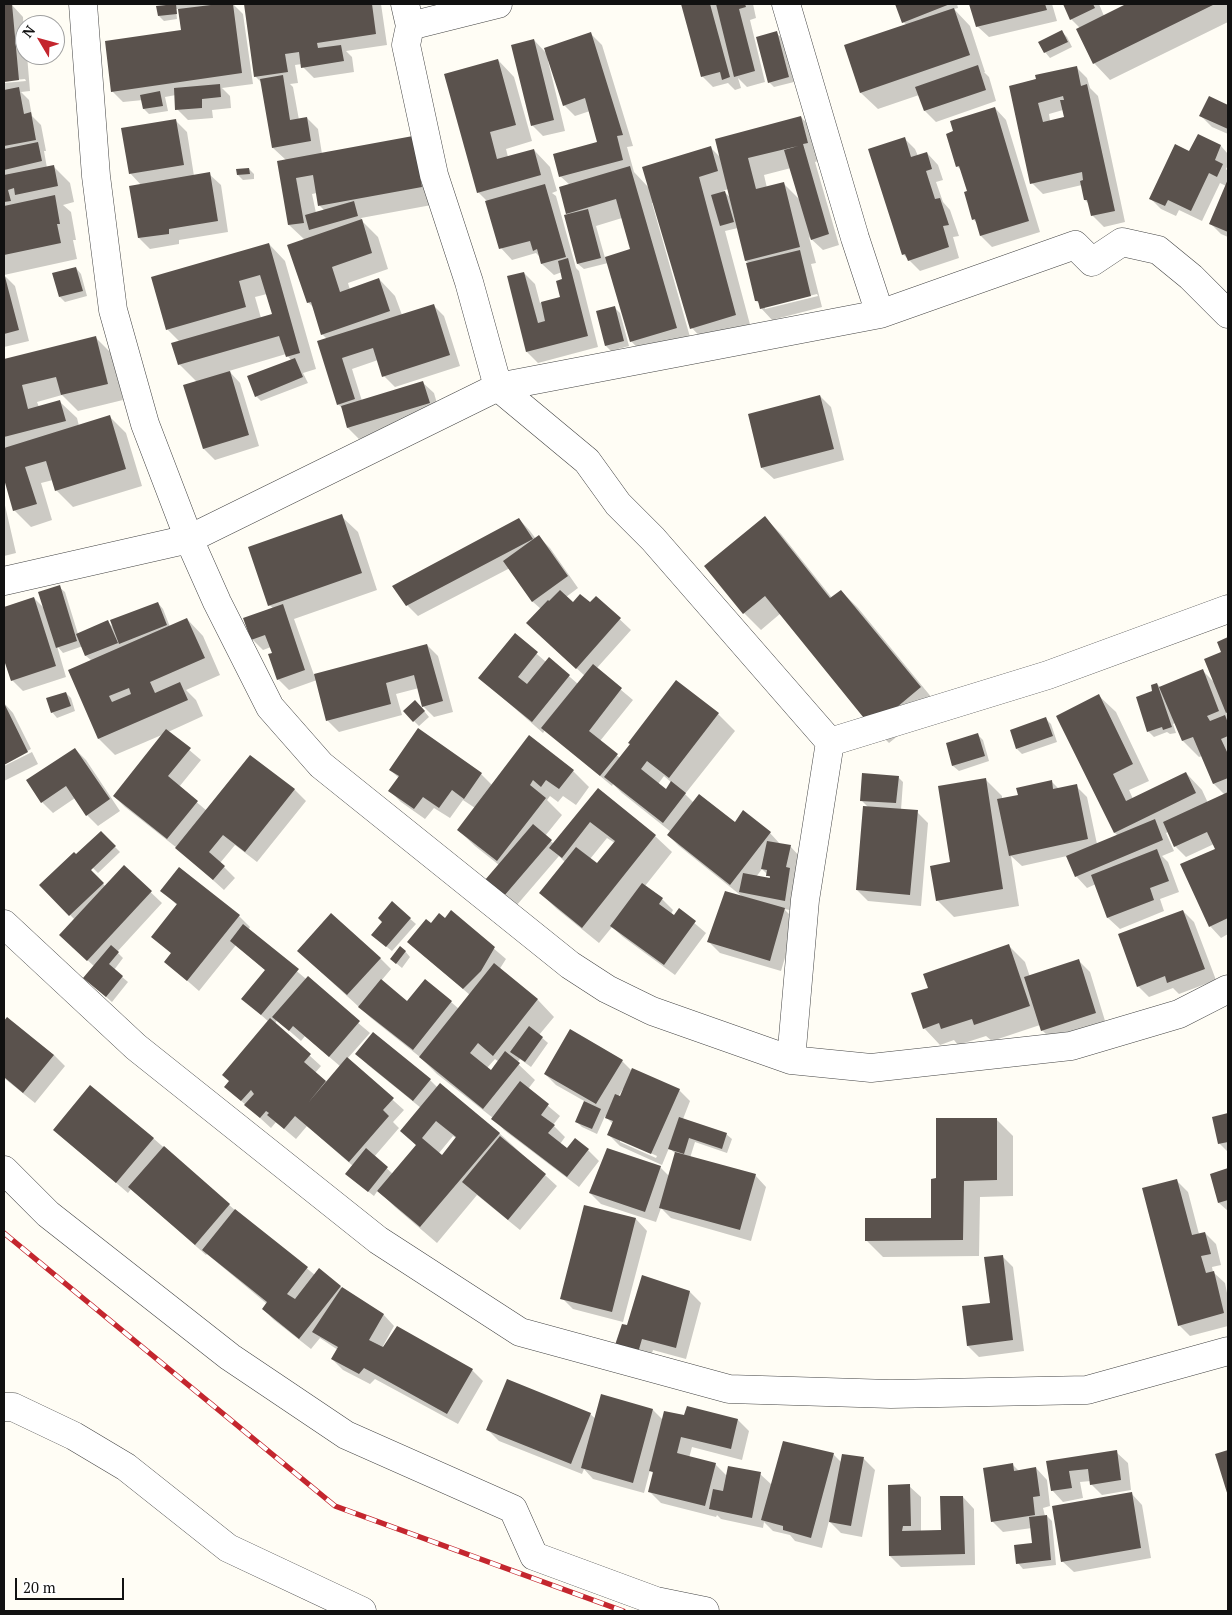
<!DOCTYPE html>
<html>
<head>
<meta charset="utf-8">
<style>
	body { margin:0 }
	#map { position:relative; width:1232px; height:1615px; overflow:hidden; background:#fffdf5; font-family:"PT Serif",serif }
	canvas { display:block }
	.frame { position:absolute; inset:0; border:5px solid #111; pointer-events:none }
	.north { position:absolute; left:15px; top:15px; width:50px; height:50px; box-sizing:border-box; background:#fff; border:1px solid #a0a0a0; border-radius:50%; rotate:307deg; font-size:14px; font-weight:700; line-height:20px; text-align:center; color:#111 }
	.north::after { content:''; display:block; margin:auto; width:18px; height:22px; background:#c4262e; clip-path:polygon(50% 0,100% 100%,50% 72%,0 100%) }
	.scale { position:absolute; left:15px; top:1578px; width:109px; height:22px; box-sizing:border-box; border:2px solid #111; border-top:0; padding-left:6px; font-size:15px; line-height:18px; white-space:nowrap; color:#111; -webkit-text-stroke:4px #fff; paint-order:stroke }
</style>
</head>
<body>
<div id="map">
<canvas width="1232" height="1615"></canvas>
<div class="frame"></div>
<div class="north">N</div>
<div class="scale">20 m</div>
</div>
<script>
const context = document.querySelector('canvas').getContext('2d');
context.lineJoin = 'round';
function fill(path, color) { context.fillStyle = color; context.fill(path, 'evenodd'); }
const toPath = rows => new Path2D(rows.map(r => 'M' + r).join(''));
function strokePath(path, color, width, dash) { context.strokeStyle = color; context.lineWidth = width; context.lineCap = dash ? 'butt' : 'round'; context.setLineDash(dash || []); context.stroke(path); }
fill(toPath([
	[175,4,233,4,243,14,253,84,222,88,230,96,231,108,212,110,213,118,188,120,177,109,176,95,165,97,168,111,149,114,144,109,143,100,123,102,112,91,182,31,178,9,176,9,177,19,164,21,159,16,176,5],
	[245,4,381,4,387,45,346,51,352,57,354,72,314,78,303,67,302,64,295,65,298,83,290,84,293,87,299,120,307,118,318,129,322,154,413,138,437,204,361,218,363,222,378,237,388,269,348,283,350,290,379,279,395,296,402,315,433,305,444,316,460,366,395,387,384,376,378,360,352,369,362,401,422,382,434,393,440,414,359,439,348,428,342,408,338,404,327,339,322,334,314,308,308,302,305,240,289,225,286,160,273,148,262,83,255,76],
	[317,193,320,206,325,211,316,213,312,194],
	[682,4,753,4,756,18,750,20,765,82,747,87,738,78,741,88,735,90,728,83,713,87,702,76],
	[897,4,957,4,958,8,954,9,970,26,985,72,984,72,989,77,996,101,936,122,925,111,919,95,878,109,861,93,846,46,907,25,903,22],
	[971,4,1052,4,1057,21,989,37,977,26],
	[1064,4,1099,4,1104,16,1129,4,1228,4,1228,22,1110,80,1094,63,1080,28,1071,19],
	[12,5,23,17,25,55,27,55,30,91,21,92,29,100,32,116,41,125,46,151,44,151,47,168,53,166,70,183,74,202,63,205,71,212,76,240,73,240,77,259,4,275,4,83,26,81,25,79,4,81,4,6],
	[1061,31,1067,37,1072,47,1050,58,1045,52],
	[776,33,782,38,794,82,774,87,769,82],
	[591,34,602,45,633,146,627,147,634,172,649,188,711,148,721,158,801,117,817,134,824,159,815,162,839,245,823,250,809,237,816,263,811,264,822,307,772,320,761,308,760,304,756,301,749,263,746,261,738,228,725,231,752,332,708,345,692,328,654,203,652,203,692,344,647,358,631,341,608,263,584,269,578,264,569,215,567,213,570,185,560,176,599,142,590,111,575,116,564,105,550,61,548,61,565,131,543,136,532,125,534,40,547,54],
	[791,168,800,200,784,184,767,188,764,175],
	[728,189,731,198,723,191],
	[622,218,631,250,605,258,596,226],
	[817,294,818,296,765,309,765,307],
	[498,60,514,77,532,141,506,149,508,157,534,150,550,167,557,191,552,193,556,196,576,268,579,271,598,347,538,363,527,352,524,273,535,284,540,303,562,297,564,280,562,272,554,275,542,264,540,257,536,253,512,260,501,248,487,201,478,192],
	[1076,67,1087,78,1090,88,1098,96,1125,222,1104,227,1092,215,1090,205,1085,200,1082,185,1043,194,1032,183,1010,87],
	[1063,110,1065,118,1050,121,1049,114],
	[1209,98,1228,106,1228,134,1212,127,1201,116],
	[995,108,1006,120,1040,232,992,247,981,236,978,224,973,219,969,192,962,171,957,166],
	[175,120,187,132,194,176,209,174,221,185,228,232,179,240,179,244,150,249,139,238,141,185,130,173],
	[904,138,915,149,918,156,927,153,938,165,943,180,936,182,943,202,950,210,959,236,953,237,959,258,920,271,903,254],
	[1221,146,1228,154,1228,165,1226,169,1228,171,1228,237,1221,234,1210,223,1226,186,1220,183,1202,221,1179,210,1176,216,1161,209,1150,198,1190,153],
	[249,169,254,174,254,179,243,180,238,175],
	[269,244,285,261,316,369,303,373,308,383,261,401,256,396,291,360,286,354,229,371,240,383,259,446,215,460,204,449,197,382,179,364,180,342,167,329],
	[267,294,273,315,261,318,255,297],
	[76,268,81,274,87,296,65,302,60,297],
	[4,275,15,286,29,341,4,347],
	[614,307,620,313,629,346,611,351,606,346],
	[95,337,112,354,123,400,78,411,62,395,37,402,39,407,60,402,77,418,79,426,110,417,126,433,142,486,73,507,56,490,53,480,41,483,52,520,31,527,14,510,4,474,4,449,6,448,4,446,4,360],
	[820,396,831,407,844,460,774,479,762,468],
	[4,501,16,553,4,556],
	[341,516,358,532,377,590,294,619,314,675,427,645,438,656,453,712,434,717,423,706,419,688,396,694,402,715,339,732,328,721,317,680,289,690,278,679,271,647,263,650,252,639,273,608,269,605],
	[765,518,781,534,832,598,841,591,858,608,937,704,889,743,873,727,781,613,761,630,744,613,706,566],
	[519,519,530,531,536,539,539,537,550,548,578,588,566,597,573,604,590,604,596,597,631,630,596,669,633,700,600,741,620,758,718,714,735,731,685,794,694,803,735,824,770,833,781,845,790,846,801,858,796,911,784,909,796,921,781,971,720,953,709,942,744,898,679,846,668,835,671,832,622,793,613,784,612,786,545,730,543,733,480,678,515,635,546,662,549,659,578,684,585,676,539,634,541,609,533,602,510,568,418,616,407,605],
	[664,776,672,783,666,790,658,784],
	[762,869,767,874,771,880,756,877],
	[59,587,65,592,78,634,108,622,115,629,158,603,163,609,170,627,187,619,203,636,220,675,186,690,196,700,203,716,168,732,201,760,179,787,207,811,251,756,295,790,306,801,257,862,235,845,220,863,235,878,224,890,177,848,125,807,114,796,164,734,115,755,99,739,92,661,86,656,83,646,63,653,57,646,66,677,23,691,12,680,4,656,4,608,34,598,46,610],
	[1228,639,1228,934,1221,938,1210,926,1216,849,1214,844,1186,857,1175,846,1168,832,1166,833,1174,851,1162,856,1168,862,1179,892,1160,899,1164,911,1120,929,1108,918,1096,884,1087,888,1076,876,1067,856,1022,866,1011,856,1019,906,954,917,937,900,985,779,1002,796,1002,799,1019,796,1051,781,1059,789,1076,786,1087,797,1097,844,1118,836,1115,833,1099,696,1116,712,1149,781,1129,790,1133,799,1186,773,1202,790,1208,803,1225,795,1214,784,1202,756,1199,757,1183,741,1175,723,1173,724,1176,733,1170,734,1167,732,1154,737,1148,731,1154,692,1157,684,1161,688,1203,671,1215,683,1222,652,1218,643],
	[66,693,71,698,75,711,57,718,52,712],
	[4,703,13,713,31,749,4,764],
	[420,706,429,717,419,726,404,711],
	[1046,719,1051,724,1057,742,1022,754,1017,749],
	[418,730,481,774,492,785,573,771,589,787,576,805,563,796,558,802,550,796,547,800,562,815,545,836,554,844,599,790,655,836,672,852,645,886,662,899,673,910,671,914,674,917,679,910,706,933,675,975,623,937,612,927,599,943,557,909,540,893,565,862,559,856,516,906,498,891,499,865,475,846,458,830,475,808,463,800,450,818,434,808,425,819,401,802,390,791,399,778,390,770],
	[607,838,615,843,597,865,590,859],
	[978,735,983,740,989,761,959,771,953,766,947,744],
	[75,749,86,760,120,811,98,826,87,815,75,798,53,813,42,802],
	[32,752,38,764,4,781,4,766],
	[898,777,903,782,901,810,917,812,928,823,921,906,868,901,857,890,869,808,861,800],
	[101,833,120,852,98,873,79,854],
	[85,864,106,887,124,867,162,903,117,952,123,958,114,970,128,982,112,1002,90,983,95,967,72,946,75,920,41,885],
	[180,868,239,916,250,927,248,930,370,1033,347,1059,404,1110,393,1122,399,1128,374,1157,393,1174,417,1146,402,1131,421,1108,368,1065,357,1054,430,1080,438,1088,499,1133,557,1186,520,1230,477,1195,437,1243,395,1207,378,1190,374,1196,352,1179,353,1166,307,1126,296,1139,276,1122,271,1128,226,1087,269,1022,243,999,266,971,236,945,199,991,166,962,172,954,152,937,177,905,162,891],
	[277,1020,301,1041,305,1036,341,1067,327,1083,315,1073,321,1066,275,1024],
	[453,1136,457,1139,443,1156,439,1153],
	[392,903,416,924,392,951,378,940],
	[1183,911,1194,922,1216,980,1179,994,1173,988,1149,997,1138,986],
	[451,912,506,959,499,970,538,1000,554,1017,539,1035,548,1043,531,1067,520,1059,517,1063,535,1080,528,1089,560,1116,553,1125,565,1137,560,1144,568,1150,588,1150,599,1161,579,1187,504,1130,493,1118,437,1074,420,1057,371,1018,310,962,380,958,391,969,381,981,407,1002,451,1002,459,1009,470,995,408,942,431,925,445,919],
	[495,1059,499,1062,491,1071,487,1068],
	[1009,946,1025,962,1030,977,1079,961,1090,972,1106,1024,1053,1041,1042,1030,1040,1025,992,1041,986,1036,958,1045,954,1040,940,1045,924,1028,929,989],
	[405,951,410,957,402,968,391,959],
	[4,1018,54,1055,65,1066,35,1103,4,1078],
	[622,1061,632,1071,679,1090,690,1101,683,1119,726,1134,732,1139,727,1153,695,1142,690,1158,755,1175,766,1187,751,1241,671,1218,661,1208,656,1222,601,1204,590,1193,660,1167,669,1176,676,1154,669,1148,662,1165,620,1146,609,1135,613,1124,605,1116,597,1134,582,1127,577,1122,586,1102,556,1085,545,1074],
	[623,1089,624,1090,621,1098,618,1097],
	[620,1139,657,1156,656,1158,620,1142],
	[1228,1114,1228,1152,1219,1143,1214,1118],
	[996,1119,1013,1136,1013,1196,980,1197,979,1256,883,1257,866,1240,933,1219,937,1180],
	[55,1130,153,1138,236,1211,315,1275,319,1270,343,1289,383,1314,394,1326,383,1346,384,1347,398,1327,472,1370,483,1381,458,1424,375,1379,370,1384,343,1370,332,1359,338,1350,320,1338,311,1349,274,1320,263,1309,267,1304,207,1254,206,1255,131,1189,128,1193],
	[1228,1170,1228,1211,1219,1203,1211,1175],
	[1177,1181,1188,1192,1199,1234,1205,1233,1216,1244,1221,1265,1212,1267,1213,1272,1225,1283,1228,1298,1228,1326,1190,1336,1179,1325],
	[585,1207,636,1219,647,1231,623,1322,573,1309,562,1298],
	[1002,1256,1013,1267,1024,1351,979,1357,968,1346,991,1304],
	[690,1292,701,1303,686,1359,653,1350,648,1366,627,1359,628,1327],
	[688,1408,738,1420,749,1431,742,1460,692,1447,689,1458,715,1464,727,1476,760,1474,772,1485,833,1454,841,1462,843,1455,864,1459,875,1470,862,1537,841,1533,829,1521,822,1548,795,1541,790,1535,773,1531,764,1522,763,1528,721,1519,717,1515,716,1517,661,1503,650,1492,654,1474,650,1470,644,1493,593,1479,584,1469,582,1474,499,1441,488,1430,590,1414,596,1419,653,1410,663,1420,685,1417],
	[1116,1452,1128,1463,1131,1490,1102,1495,1091,1484,1091,1481,1080,1482,1083,1498,1063,1502,1052,1490,1048,1462],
	[1012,1464,1019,1471,1036,1468,1047,1480,1050,1506,1043,1508,1045,1516,1047,1516,1052,1521,1056,1565,1023,1569,1018,1563,1034,1544,1032,1528,1003,1532,992,1521],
	[909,1486,921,1497,921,1532,942,1531,963,1497,974,1509,975,1565,901,1567,890,1556],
	[1131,1493,1142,1505,1151,1558,1074,1572,1062,1561]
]), '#0003');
fill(toPath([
	[12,4,19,80,4,82,4,5],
	[176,4,177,14,158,16,156,6],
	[219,4,233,4,242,73,111,92,105,41,181,30,178,9],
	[244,4,372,4,376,34,317,43,318,48,341,45,344,61,301,68,299,52,285,54,288,72,254,77],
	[681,4,710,4,730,77,722,80,720,72,701,77],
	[716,4,745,4,746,7,739,9,755,71,734,77],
	[895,4,950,4,902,23],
	[969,4,1045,4,1047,10,976,27],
	[1063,4,1093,4,1095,8,1070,20],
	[1126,4,1215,4,1093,64,1076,29],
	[954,8,970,55,860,93,844,45],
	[1062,30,1068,42,1044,53,1038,42],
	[777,31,789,77,768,83,756,37],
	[591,32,623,135,617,136,623,160,559,177,553,154,597,142,585,98,563,106,544,48],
	[534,39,554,120,531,126,511,45],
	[498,59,516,125,490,132,497,159,534,149,541,175,477,193,444,74],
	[978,65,986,90,924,111,915,87],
	[1077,66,1081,86,1087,84,1115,211,1091,216,1087,200,1084,200,1080,181,1083,180,1082,172,1030,184,1009,86,1036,79,1035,75],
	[1063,96,1064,100,1060,100,1064,117,1043,122,1038,103],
	[283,75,290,120,307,117,311,141,272,148,260,79],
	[220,84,221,97,202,99,202,108,175,110,174,88],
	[19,87,24,114,31,112,36,140,4,146,4,90],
	[160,91,163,106,143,109,140,95],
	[1209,96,1228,105,1228,129,1199,116],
	[995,107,1029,221,980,236,975,219,972,220,964,192,967,191,959,166,956,167,946,134,953,131,950,121],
	[801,116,808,143,803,144,829,234,811,240,784,150,798,146,748,158,756,189,784,182,800,247,745,261,715,139],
	[176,119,184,165,129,174,121,128],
	[1198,134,1221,145,1215,160,1223,164,1217,177,1209,173,1191,211,1168,200,1165,206,1149,199,1175,144,1189,151],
	[413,136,422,187,318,206,313,175,296,178,304,223,288,225,277,161],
	[905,137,911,157,927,152,932,169,926,171,935,199,940,198,949,225,943,226,949,247,908,261,905,254,902,255,868,149],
	[38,142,42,161,4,170,4,149],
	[711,146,718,171,699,177,736,315,690,329,642,167],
	[54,165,58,186,15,195,14,188,8,190,11,201,4,202,4,175],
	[630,166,677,328,630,342,605,257,630,249,616,199,566,214,559,187],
	[249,168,250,174,237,175,236,169],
	[210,172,218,221,169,229,169,234,138,238,129,186],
	[1228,179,1228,232,1209,224],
	[545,184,566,257,541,264,537,249,533,251,530,241,499,249,485,201],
	[725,191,734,222,720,226,711,195],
	[55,195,60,224,57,224,61,243,4,255,4,206],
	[354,201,358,216,309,230,305,215],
	[588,209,601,258,577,264,564,215],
	[362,219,372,253,332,267,340,292,379,278,390,311,321,335,311,302,307,303,287,245],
	[269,243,300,353,286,357,279,336,178,365,171,343,272,314,260,275,239,281,246,307,166,330,151,277],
	[800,250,811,296,760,309,758,301,755,301,746,263],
	[568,258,588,336,526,352,507,276,524,272,538,323,545,321,541,302,560,297,556,281,562,279,558,261],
	[76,267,83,291,59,297,52,273],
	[4,273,19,330,4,334],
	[434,304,450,355,382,377,373,348,342,358,355,399,337,405,317,341],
	[615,306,624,341,605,346,596,311],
	[96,336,108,384,61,395,56,377,22,385,28,409,60,400,66,421,4,437,4,359],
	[295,358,303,377,255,397,247,376],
	[230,371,249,435,203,449,183,385],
	[423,381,430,403,347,428,341,406],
	[820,395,834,449,761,468,748,414],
	[110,415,126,469,55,491,46,461,25,467,37,504,13,511,4,479,4,448],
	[342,514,362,573,268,606,248,547],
	[765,516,830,598,841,590,921,687,872,728,765,596,743,614,704,566],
	[519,518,533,539,406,606,392,586],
	[539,535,568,576,532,602,503,561],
	[60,585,77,641,56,648,38,592],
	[560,590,573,602,580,594,590,602,596,596,621,618,576,669,526,623,548,600,549,601],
	[34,597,56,666,11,681,4,660,4,607],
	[158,602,167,625,119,644,110,620],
	[283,604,305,670,277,680,268,654,272,653,265,635,251,640,243,618],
	[187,618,205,658,150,682,155,693,180,682,188,700,98,739,68,670],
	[129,688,131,694,112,702,109,696],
	[108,620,118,643,85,656,76,634],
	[515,633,538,652,518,677,527,684,549,657,570,675,532,722,478,678],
	[1228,637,1228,712,1226,713,1204,659,1221,652,1217,642],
	[427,644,443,701,422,707,414,675,386,683,391,704,326,721,314,674],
	[593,664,622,688,589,731,618,754,600,776,541,728],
	[1203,669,1219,711,1207,716,1210,721,1225,715,1228,723,1228,736,1221,739,1228,754,1228,778,1213,784,1193,737,1182,741,1159,687],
	[676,680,719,713,669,778,647,761,641,769,666,789,671,781,686,793,663,823,604,777,630,744,628,743],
	[1157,683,1172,727,1163,730,1162,727,1147,732,1136,697,1152,691,1151,685],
	[66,692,71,706,51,713,46,698],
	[1099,694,1133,764,1113,774,1126,801,1186,772,1196,793,1114,833,1056,716],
	[415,700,425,711,413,722,403,711],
	[4,703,28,752,4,765],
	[1046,717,1053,736,1016,749,1010,730],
	[418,728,482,773,464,799,452,790,439,808,423,797,414,809,388,791,399,776,389,770],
	[166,729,191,748,168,776,198,801,167,839,113,796],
	[978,733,985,756,952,766,946,743],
	[529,735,574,770,559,789,546,780,541,787,533,780,530,785,546,798,497,861,457,830],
	[75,748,110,799,86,816,66,786,41,803,26,780],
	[250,755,295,789,245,852,223,835,209,852,225,866,213,880,175,848],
	[862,773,899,776,896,803,860,801],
	[986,778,1003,889,936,901,930,866,950,862,938,786],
	[1052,780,1053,789,1077,784,1088,839,1009,856,997,799,1018,795,1016,788],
	[598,788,656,835,582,928,539,893,576,847,597,863,615,841,590,822,562,858,549,848],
	[1228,792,1228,918,1209,927,1180,864,1215,849,1207,832,1174,847,1163,822],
	[699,794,735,822,743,810,771,832,730,885,667,835],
	[863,806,918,810,910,895,856,890],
	[1155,819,1163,840,1075,877,1066,856],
	[533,824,552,840,504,896,485,880],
	[101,831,116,846,91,870,104,883,69,916,39,885,74,852,76,854],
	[767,841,791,845,786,867,790,868,785,901,739,892,743,873,770,878,770,876,766,876,767,870,761,869],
	[1157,849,1169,881,1150,888,1154,900,1107,918,1091,875],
	[124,865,152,891,87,961,59,935],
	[179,867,240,915,187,981,164,962,171,953,151,937,177,904,160,891],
	[642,883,663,898,659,904,674,915,679,908,696,921,664,965,610,926],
	[725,891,785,908,770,961,707,942],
	[392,901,411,918,386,947,371,935,382,922,378,918],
	[451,910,495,947,481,971,463,989,407,942,426,919,431,923,439,913,445,918],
	[1183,910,1205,969,1167,983,1165,976,1137,987,1118,934],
	[331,913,381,958,347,995,297,951],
	[243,924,299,969,261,1015,241,999,265,970,230,941],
	[1009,944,1030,1006,974,1025,972,1019,941,1029,939,1023,923,1029,911,993,928,988,923,974],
	[111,945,119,952,109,964,123,976,106,997,83,978],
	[400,946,406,951,396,964,390,959],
	[1079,959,1096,1013,1041,1031,1024,977],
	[494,963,538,999,493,1056,478,1043,470,1053,491,1070,505,1051,520,1063,483,1109,419,1057],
	[308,976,360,1021,329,1057,293,1026,289,1031,272,1017],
	[381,979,407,1001,425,979,452,1001,413,1050,358,1007],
	[7,1017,54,1055,23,1093,4,1077,4,1021],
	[270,1018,311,1054,304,1062,326,1081,308,1103,347,1057,394,1098,383,1110,389,1116,349,1162,295,1116,284,1129,267,1115,269,1113,266,1111,260,1118,244,1105,254,1094,251,1090,241,1101,224,1087,229,1081,222,1075],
	[529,1026,543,1037,525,1062,510,1052],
	[570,1029,623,1060,596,1104,544,1074],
	[373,1032,431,1079,413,1101,355,1054],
	[632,1068,680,1089,651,1154,607,1135,613,1121,605,1118,615,1094,620,1096],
	[520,1081,549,1104,541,1115,555,1125,548,1133,567,1148,575,1138,589,1149,567,1177,491,1119],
	[440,1083,500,1133,420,1227,377,1191,416,1145,400,1131],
	[436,1121,456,1137,442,1155,422,1138],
	[90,1085,154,1138,116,1183,53,1130],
	[584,1101,601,1109,592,1129,575,1122],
	[1228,1113,1228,1142,1218,1144,1212,1117],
	[679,1117,727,1133,722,1149,689,1138,684,1154,668,1149],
	[936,1118,997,1118,997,1180,964,1181,963,1240,865,1241,865,1218,931,1218,931,1179,936,1178],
	[500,1136,546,1174,508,1220,462,1182],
	[164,1146,230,1204,195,1245,128,1187],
	[366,1148,388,1167,368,1192,345,1174],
	[607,1148,661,1166,645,1212,589,1193],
	[675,1152,756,1174,740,1230,659,1208],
	[1228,1168,1228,1200,1218,1203,1210,1174],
	[1177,1179,1192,1235,1205,1232,1211,1254,1201,1256,1206,1273,1214,1271,1224,1313,1178,1326,1142,1188],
	[584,1205,636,1218,612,1312,560,1299],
	[235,1209,308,1267,287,1294,295,1299,319,1268,341,1286,299,1339,262,1309,267,1302,202,1250],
	[1003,1255,1013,1340,967,1346,962,1306,990,1303,984,1257],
	[642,1275,690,1291,676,1348,642,1339,637,1356,614,1348,622,1324,627,1325],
	[342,1287,384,1314,369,1340,383,1347,397,1326,473,1369,447,1414,364,1368,359,1374,331,1359,338,1347,312,1332],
	[507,1379,591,1413,571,1464,486,1430],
	[601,1394,653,1409,633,1483,581,1468],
	[687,1406,738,1419,731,1449,681,1437,677,1453,716,1463,705,1506,648,1492,653,1472,649,1471,664,1411,684,1415],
	[783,1441,834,1453,811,1538,783,1530,783,1526,761,1520],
	[1117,1450,1121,1480,1090,1485,1088,1469,1069,1471,1072,1488,1051,1491,1046,1461],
	[1228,1450,1228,1496,1215,1454],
	[842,1454,864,1457,851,1526,829,1522],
	[1013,1463,1014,1471,1036,1467,1040,1496,1033,1497,1035,1515,991,1522,983,1468],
	[728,1466,761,1472,752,1518,709,1509,713,1489,723,1491],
	[910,1484,911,1526,903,1526,902,1531,941,1530,940,1496,963,1496,965,1554,889,1556,888,1485],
	[1132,1492,1141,1548,1061,1562,1052,1506],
	[1047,1515,1051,1560,1016,1564,1014,1545,1032,1543,1029,1517]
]), '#5a524d');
const minor = toPath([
	[83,4,96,176,113,310,145,424,189,539,217,602,270,707,321,765,570,965,607,989,652,1011,791,1060,871,1068,1071,1046,1179,1014,1228,989],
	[405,4,410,26,406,45,434,175,469,282,498,387,587,461,618,504,653,539,830,742],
	[786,4,855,238,880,314],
	[410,26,498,4],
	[4,581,189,539,498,387,880,314,1075,245,1092,262,1122,242,1158,250,1191,277,1228,314],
	[4,924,136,1047,378,1240,520,1332,729,1389,891,1394,1087,1390,1228,1351],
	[791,1060,805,900,830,742,1048,675,1228,609],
	[4,1170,48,1214,230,1357,346,1435,513,1509,534,1556,656,1601,705,1611],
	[4,1407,13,1407,74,1436,126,1467,228,1548,362,1611]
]);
strokePath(minor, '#444', 29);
strokePath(minor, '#fff', 28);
const rail = toPath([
	[4,1233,335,1506,623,1611]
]);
strokePath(rail, '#c4262e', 5.5);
strokePath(rail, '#fff', 4, [11]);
</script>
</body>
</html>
